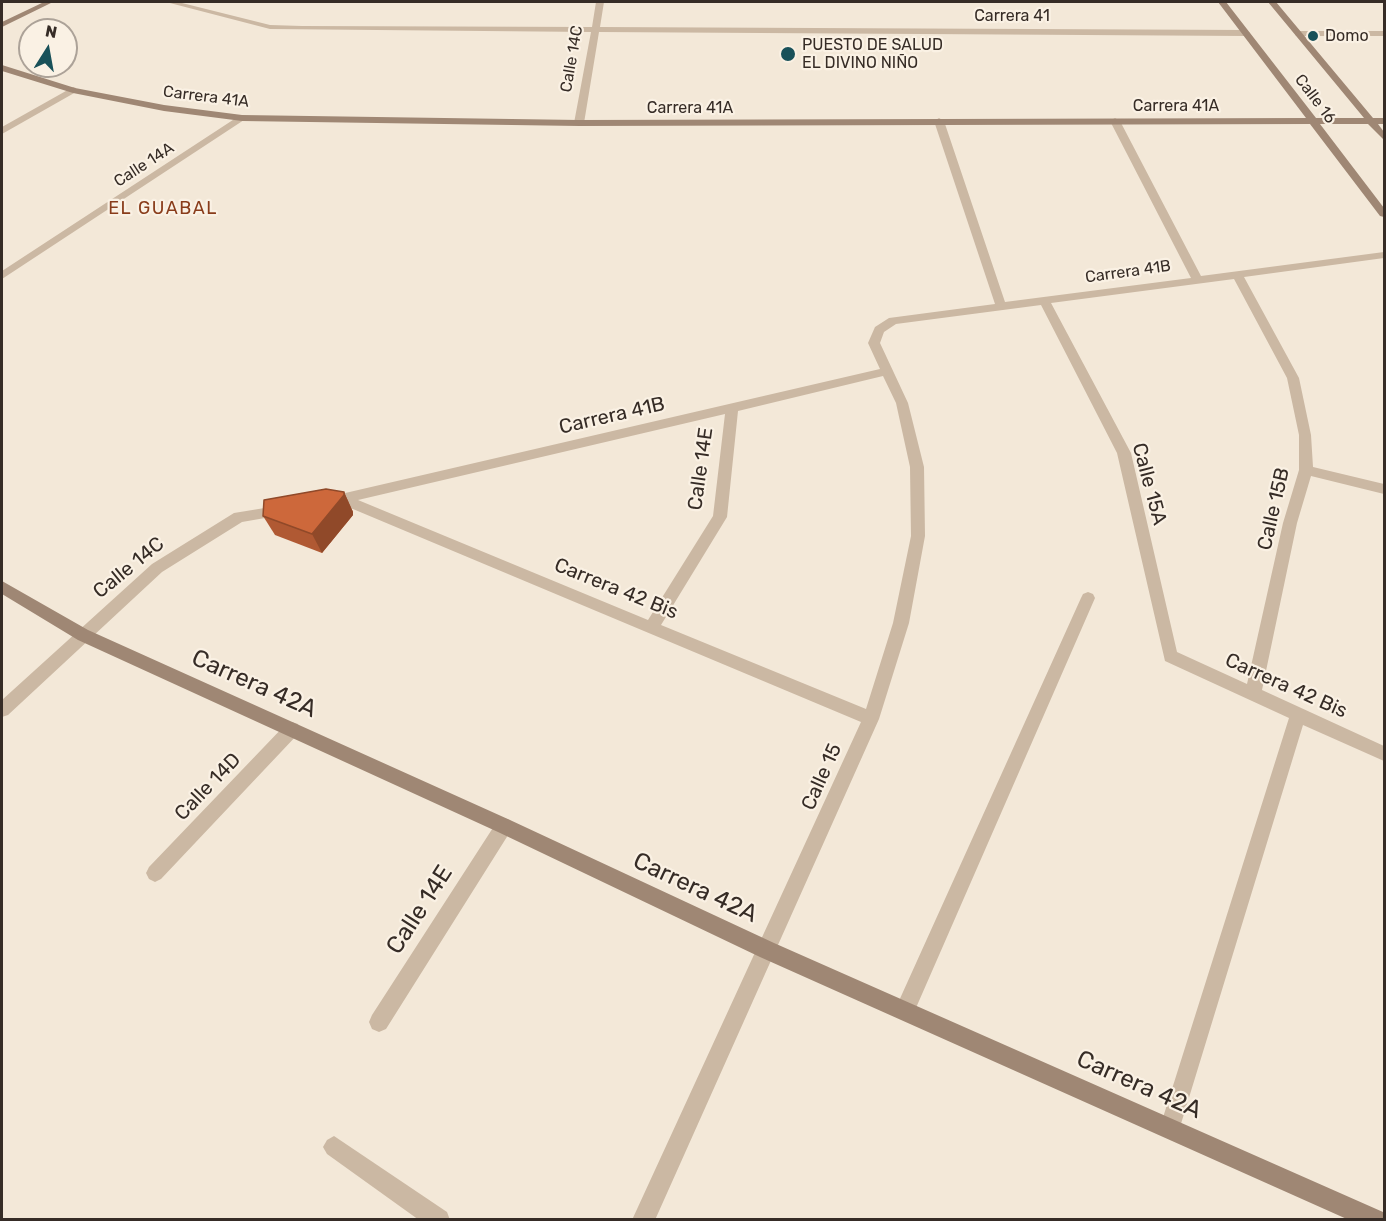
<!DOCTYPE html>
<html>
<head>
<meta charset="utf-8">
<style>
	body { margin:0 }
	#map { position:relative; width:1386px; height:1221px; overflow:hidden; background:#f3e8d8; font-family:Rubik,sans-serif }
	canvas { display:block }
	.frame { position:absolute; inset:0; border:3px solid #362c26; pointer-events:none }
	.north { position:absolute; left:18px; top:18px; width:60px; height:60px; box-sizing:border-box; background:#faf1e4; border:2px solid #aca298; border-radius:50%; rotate:11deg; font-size:16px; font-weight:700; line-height:24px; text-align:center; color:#362c26 }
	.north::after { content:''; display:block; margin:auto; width:21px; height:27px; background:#195159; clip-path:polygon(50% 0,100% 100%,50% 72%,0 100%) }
</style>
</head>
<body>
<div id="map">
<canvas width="1386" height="1221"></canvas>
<div class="frame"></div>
<div class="north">N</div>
</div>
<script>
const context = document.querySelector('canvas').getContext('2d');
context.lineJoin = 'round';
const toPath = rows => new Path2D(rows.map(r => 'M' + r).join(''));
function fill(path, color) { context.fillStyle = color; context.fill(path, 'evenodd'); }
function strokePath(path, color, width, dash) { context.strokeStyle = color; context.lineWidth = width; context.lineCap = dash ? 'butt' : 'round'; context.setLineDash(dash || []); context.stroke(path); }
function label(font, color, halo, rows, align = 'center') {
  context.font = font + ' Rubik,sans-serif'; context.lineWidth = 4.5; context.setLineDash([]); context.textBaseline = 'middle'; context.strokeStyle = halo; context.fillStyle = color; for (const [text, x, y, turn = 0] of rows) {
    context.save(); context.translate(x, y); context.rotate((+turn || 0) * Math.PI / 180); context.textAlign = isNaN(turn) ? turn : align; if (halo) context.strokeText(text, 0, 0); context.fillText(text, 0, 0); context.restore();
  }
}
fill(toPath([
	[334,1136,447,1212,450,1220,419,1220,327,1154,323,1147,327,1140,334,1136]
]), '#cbb8a3');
fill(toPath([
	[166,2,178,2,270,25,302,26,592,27,596,2,604,2,600,27,1246,30,1250,33,1246,36,599,32,584,123,579,126,574,123,591,32,270,29,166,2],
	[1299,31,1384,31,1384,36,1296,36,1295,34,1299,31],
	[73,87,76,88,76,92,2,134,2,127,73,87],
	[239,116,247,118,2,279,2,271,239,116],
	[939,118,944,121,1005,302,1191,278,1110,121,1115,118,1120,121,1201,276,1384,252,1384,258,1244,277,1299,378,1311,435,1313,467,1384,484,1384,494,1311,476,1297,523,1262,690,1384,746,1384,761,1303,725,1180,1127,1177,1134,1170,1137,1163,1134,1160,1127,1289,718,1165,661,1117,453,1041,305,896,324,884,332,880,343,908,403,924,467,925,536,909,623,879,719,655,1220,632,1220,861,722,341,504,328,507,321,502,328,497,880,369,868,343,875,327,889,318,995,304,934,121,939,118],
	[1234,279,1287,378,1299,435,1299,470,1283,523,1247,684,1177,652,1131,453,1051,303,1234,279],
	[883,376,896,403,910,467,911,536,893,623,866,709,661,625,727,517,738,411,883,376],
	[725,414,713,516,648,620,358,500,725,414],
	[283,505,288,506,290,510,288,514,242,522,162,572,8,715,2,717,2,700,152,564,234,513,283,505],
	[1088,592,1093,594,1095,598,912,1017,905,1020,898,1017,895,1010,898,1003,1081,598,1083,594,1088,592],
	[292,722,298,724,300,729,298,734,161,879,155,882,149,879,146,873,149,867,286,724,292,722],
	[504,818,510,820,513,826,510,832,386,1029,379,1032,372,1029,369,1022,372,1015,498,820,504,818]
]), '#cbb8a3');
fill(toPath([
	[44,2,53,2,2,27,2,22,44,2],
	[1218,2,1226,2,1316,118,1364,118,1268,2,1276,2,1373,118,1384,118,1384,124,1378,124,1384,132,1384,140,1368,124,1320,124,1384,208,1384,217,1380,216,1310,124,579,126,242,121,164,111,73,93,2,71,2,65,75,88,164,105,242,115,579,120,1306,118,1218,2],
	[2,581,88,630,510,820,774,943,1383,1212,1384,1220,1349,1220,760,957,498,832,78,640,2,594,2,581]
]), '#9f8774');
fill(toPath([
	[344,492,353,512,353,515,322,553,275,535,263,516]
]), '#b05933');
fill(toPath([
	[344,492,353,512,353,515,322,553,312,534]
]), '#904929');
const building = toPath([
	[326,489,344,492,344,495,312,534,263,516,264,500,326,489]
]);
fill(building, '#cd683b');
strokePath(building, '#904929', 1.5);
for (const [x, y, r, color] of [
	[1313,36,6,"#195159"],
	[788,54,8,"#195159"]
]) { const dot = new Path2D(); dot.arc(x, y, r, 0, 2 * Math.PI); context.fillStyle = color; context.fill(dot); strokePath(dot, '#faf1e4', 2); }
label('16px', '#362c26', '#faf1e4', [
	["Carrera 41",1012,16],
	["Calle 14C",572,59,-80],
	["Carrera 41A",206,97,7],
	["Calle 16",1315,99,53],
	["Carrera 41A",1176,106],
	["Carrera 41A",690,108],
	["Calle 14A",144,165,-33],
	["Carrera 41B",1128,272,-8]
]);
label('16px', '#362c26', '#faf1e4', [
	["Domo",1325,36],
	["PUESTO DE SALUD",802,45],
	["EL DIVINO NIÑO",802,63]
], 'left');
context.letterSpacing = '1.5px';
label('18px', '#893c1a', '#faf1e4', [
	["EL GUABAL",163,209]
]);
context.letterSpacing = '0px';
label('20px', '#362c26', '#faf1e4', [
	["Carrera 41B",612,416,-13],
	["Calle 14E",701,469,-82],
	["Calle 15A",1149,484,75],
	["Calle 15B",1274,509,-77],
	["Calle 14C",129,568,-39],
	["Carrera 42 Bis",616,589,22],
	["Carrera 42 Bis",1286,686,24],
	["Calle 15",822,777,-66],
	["Calle 14D",208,787,-46]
]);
label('24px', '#362c26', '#faf1e4', [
	["Carrera 42A",254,684,24],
	["Carrera 42A",695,888,25],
	["Calle 14E",420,910,-57],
	["Carrera 42A",1139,1085,24]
]);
</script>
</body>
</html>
